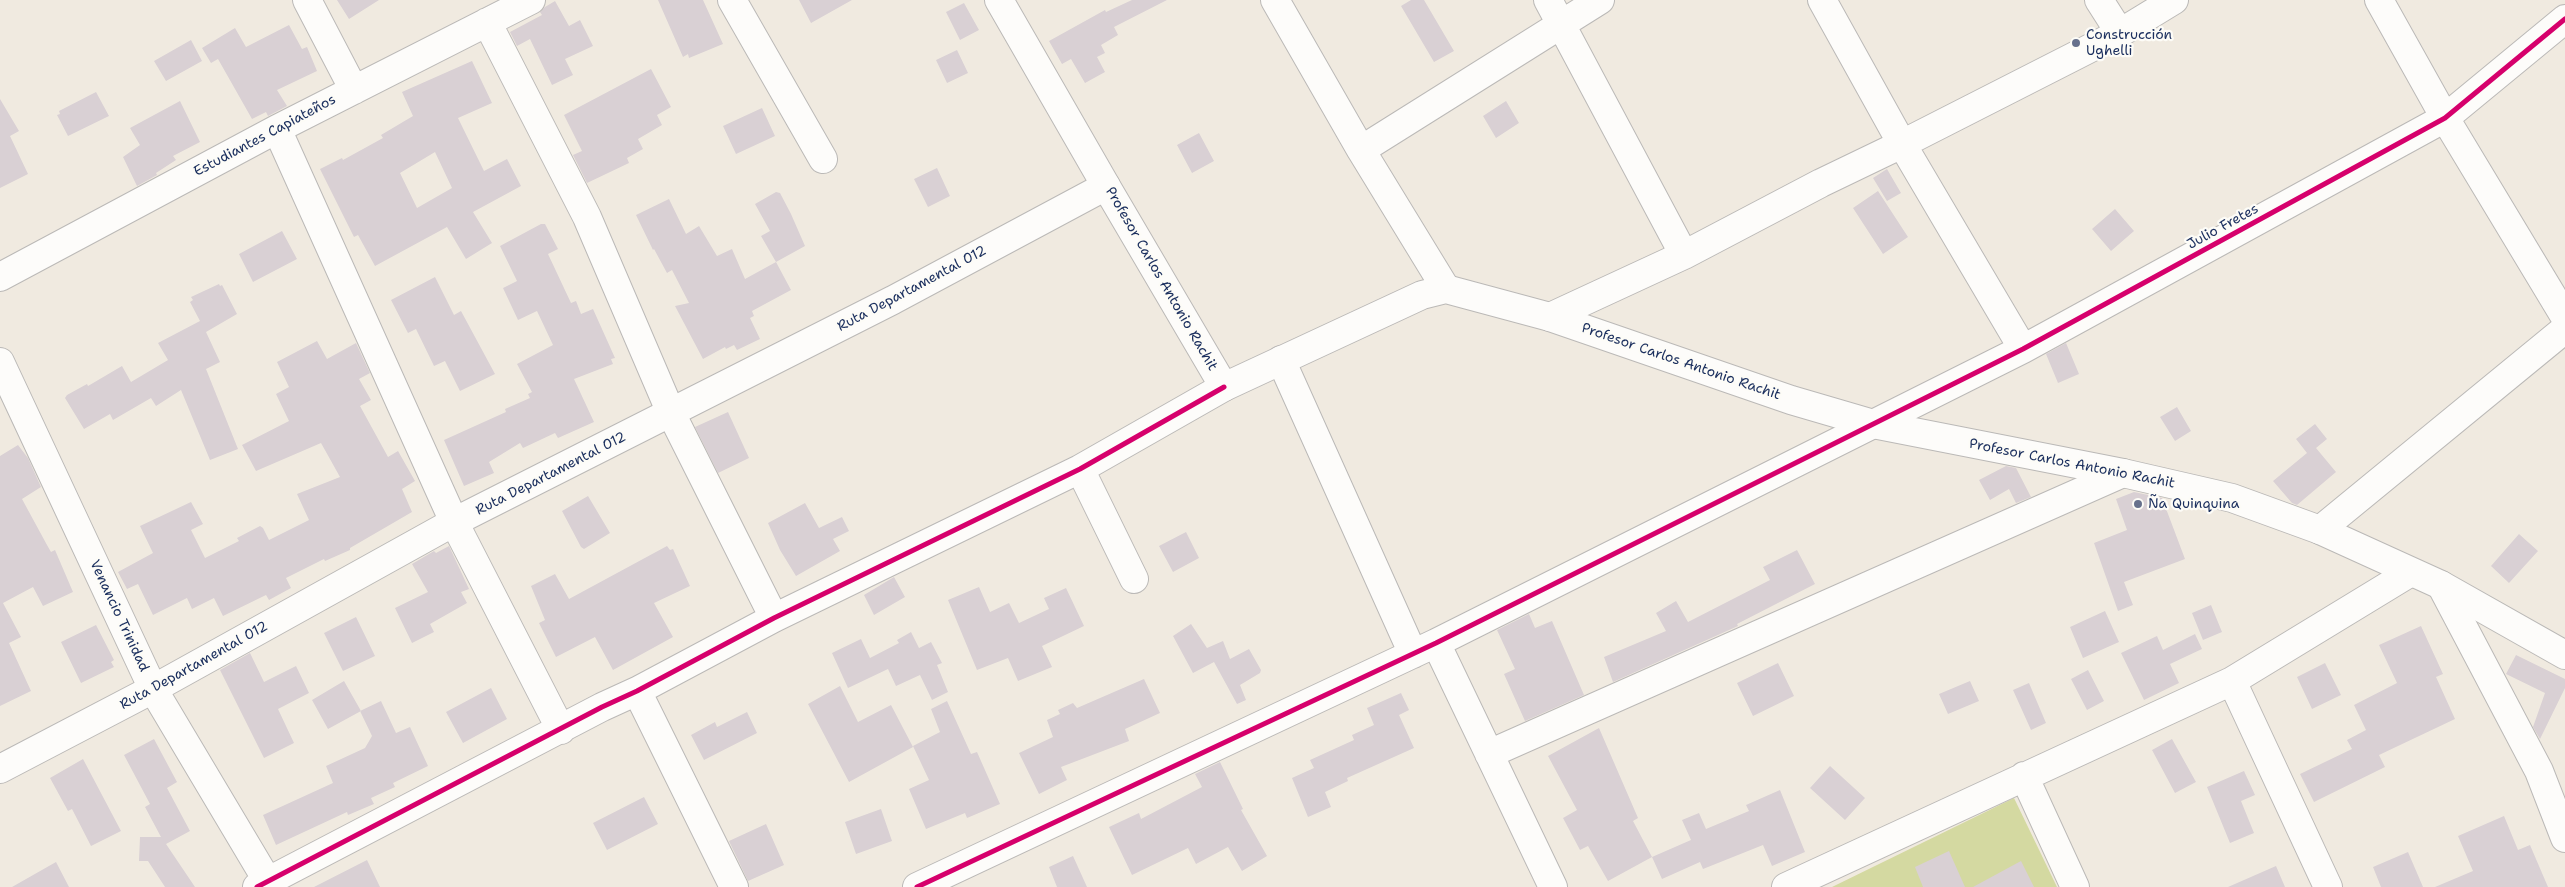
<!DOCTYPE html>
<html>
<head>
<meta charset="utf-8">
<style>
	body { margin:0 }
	canvas { display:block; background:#f0eae0 }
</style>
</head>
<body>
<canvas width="2565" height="887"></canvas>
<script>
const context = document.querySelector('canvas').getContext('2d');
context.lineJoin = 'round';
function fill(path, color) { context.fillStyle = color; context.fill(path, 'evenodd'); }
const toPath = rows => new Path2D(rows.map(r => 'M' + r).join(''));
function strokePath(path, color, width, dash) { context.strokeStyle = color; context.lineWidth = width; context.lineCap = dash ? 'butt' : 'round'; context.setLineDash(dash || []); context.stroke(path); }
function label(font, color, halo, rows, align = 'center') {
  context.font = font + ' "Shantell Sans",sans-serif'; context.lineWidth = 4.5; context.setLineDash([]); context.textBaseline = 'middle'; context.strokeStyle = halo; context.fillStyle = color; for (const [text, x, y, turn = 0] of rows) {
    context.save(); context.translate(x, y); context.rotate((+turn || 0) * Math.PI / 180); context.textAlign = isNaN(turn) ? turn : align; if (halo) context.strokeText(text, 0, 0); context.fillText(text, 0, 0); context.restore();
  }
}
fill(toPath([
	[2014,798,2057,887,1832,887]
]), '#d4d9a1');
fill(toPath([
	[337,0,379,0,349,19],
	[658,0,703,0,723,44,689,58,688,54,683,57],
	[799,0,852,0,811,23],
	[1132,0,1167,0,1114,27,1118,35,1101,45,1105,53,1097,57,1105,72,1085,83,1071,59,1062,64,1049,41,1105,10,1106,12],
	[1411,0,1424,0,1454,51,1434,62,1401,6],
	[555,1,569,26,580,20,593,46,565,59,573,75,552,85,530,39,517,46,510,32,542,15,540,12,545,7],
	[964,3,979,30,960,40,946,12],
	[289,25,302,49,307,47,317,71,277,90,287,106,268,116,266,112,252,119,218,59,211,63,202,48,235,28,246,47],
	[191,40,202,61,166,81,154,61],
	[957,50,968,73,947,83,936,60],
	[472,61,492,103,458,118,484,171,507,159,521,186,473,212,492,243,466,259,447,227,375,266,358,235,354,237,320,169,342,158,343,160,383,138,381,135,413,116,402,92],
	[435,152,452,188,417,208,400,173],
	[651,69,671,107,657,115,662,125,638,139,643,149,627,158,629,163,587,183,573,155,582,151,564,115],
	[96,92,109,116,68,136,57,115,60,114,59,111],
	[0,99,19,131,10,136,28,174,0,188],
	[180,101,200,142,173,156,176,160,156,173,157,175,137,186,123,157,140,145,130,128],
	[1506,101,1519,123,1496,138,1483,116],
	[762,108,775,136,736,154,723,126],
	[1199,133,1214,161,1192,173,1177,145],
	[937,168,950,196,928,207,914,179],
	[1887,169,1901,193,1887,201,1873,178],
	[1878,191,1908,237,1883,254,1853,208],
	[776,192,780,193,791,214,805,246,776,262,761,236,770,231,755,204],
	[669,199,686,234,699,226,717,256,732,249,745,279,776,262,791,290,752,311,754,316,750,318,760,339,737,350,734,345,726,349,725,347,703,359,675,306,689,303,672,270,667,273,654,249,653,250,636,215],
	[2115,209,2134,231,2111,251,2092,229],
	[541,224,545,224,558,249,548,254,571,303,576,301,581,314,593,309,615,358,611,359,613,364,574,379,594,422,558,438,555,433,523,448,520,443,489,462,494,473,464,486,444,440,506,412,505,409,530,398,528,394,532,392,517,364,553,345,537,311,518,320,503,288,517,281,500,246],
	[282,231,297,259,253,282,239,254],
	[435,277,454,315,461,311,495,374,460,391,445,361,434,366,416,329,408,333,391,300],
	[219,284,220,286,222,285,237,314,206,332,220,362,206,369,238,449,210,460,181,390,156,406,151,398,113,420,110,414,84,429,65,398,67,395,87,384,88,386,122,366,131,382,168,360,158,343,200,321,190,302,193,300,191,297],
	[317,341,327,359,356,343,370,373,359,379,371,400,360,406,388,457,398,451,415,481,402,489,412,512,350,548,350,550,325,561,324,559,286,578,291,588,269,600,266,595,223,616,214,598,192,609,187,598,153,615,138,584,127,589,118,572,153,553,140,526,191,502,203,524,191,530,205,558,239,541,237,538,260,526,263,528,269,540,309,520,297,494,340,477,321,443,256,471,242,445,289,421,276,394,289,387,277,362],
	[2066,343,2079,374,2058,383,2046,354],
	[2177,407,2191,431,2175,441,2160,417],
	[728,412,749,458,718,473,695,427],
	[2315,424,2327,439,2316,448,2336,472,2297,505,2292,503,2273,481,2307,453,2296,439],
	[18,445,28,458,41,487,22,499,47,545,51,552,55,550,73,592,43,606,33,587,3,603,21,637,9,643,31,691,0,706,0,456],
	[2006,466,2016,468,2031,497,2016,503,2009,489,1990,500,1979,480],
	[2134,492,2162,498,2185,559,2124,582,2133,605,2118,611,2094,543,2127,530,2116,499],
	[588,496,610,533,584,549,581,547,562,511],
	[805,503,819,528,842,517,849,531,833,539,840,551,796,576,780,550,768,523],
	[1186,532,1199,558,1173,572,1159,546],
	[2519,534,2538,551,2509,583,2491,566],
	[449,546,469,589,461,592,467,603,430,624,434,632,412,643,395,608,428,592,412,564,434,551,436,553],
	[667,546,670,550,673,549,690,586,654,603,673,637,613,670,595,637,556,657,539,623,545,620,531,586,555,574,569,599],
	[1797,550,1815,584,1737,624,1738,626,1613,682,1604,657,1666,631,1656,613,1676,601,1688,622,1770,580,1763,567],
	[894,577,905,597,874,615,864,595],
	[979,587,990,612,1009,603,1019,623,1049,609,1044,598,1066,588,1084,626,1042,646,1052,667,1018,681,1008,658,977,670,948,600],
	[2211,605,2222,632,2203,640,2192,613],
	[2105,611,2119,642,2083,658,2070,627],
	[1529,614,1535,628,1552,621,1584,695,1525,721,1504,674,1515,669,1497,630],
	[356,617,375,656,343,671,324,633],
	[1191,624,1207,648,1223,641,1230,659,1249,649,1261,670,1260,673,1240,685,1246,700,1237,704,1214,662,1193,673,1173,636],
	[96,625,114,660,111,662,114,667,81,683,61,642],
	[2421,626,2443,674,2436,677,2455,719,2379,755,2385,767,2314,802,2300,774,2352,749,2347,740,2366,730,2354,705,2397,683,2379,645],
	[911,632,919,648,931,642,942,663,937,665,948,692,932,700,920,675,896,686,888,669,848,688,832,653,861,639,870,658,899,643,897,640],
	[2195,634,2202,649,2170,664,2179,683,2144,700,2121,653,2157,636,2163,650],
	[250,653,264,682,296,666,309,693,278,709,294,743,264,758,220,670],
	[2516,655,2565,679,2565,688,2540,739,2533,727,2545,693,2506,674],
	[1778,663,1794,696,1753,716,1737,683],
	[2325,663,2341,695,2312,709,2297,677],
	[2088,670,2104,701,2087,710,2071,679],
	[1144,679,1160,713,1125,729,1129,741,1061,767,1067,780,1039,794,1019,753,1053,737,1047,720,1060,714,1058,710,1073,703,1077,708],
	[344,681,361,711,328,729,312,700],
	[1970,681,1979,701,1948,714,1939,694],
	[2029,683,2046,723,2031,730,2013,690],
	[840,686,858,722,891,705,913,747,849,782,808,704],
	[491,688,507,719,463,743,446,712],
	[1401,693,1409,710,1399,715,1414,748,1347,778,1348,781,1325,792,1331,807,1308,817,1292,778,1314,768,1310,760,1354,740,1352,735,1374,725,1367,708],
	[381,701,396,733,410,727,428,766,393,783,395,787,371,798,374,804,348,815,347,812,276,845,263,815,333,783,326,766,365,748,372,736,360,711],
	[947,701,971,754,977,752,1000,804,967,818,965,813,926,829,909,789,929,780,913,746,940,732,931,709],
	[747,712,757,733,704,760,691,735,715,722,717,727],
	[1599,728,1638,818,1633,821,1652,857,1608,881,1588,846,1580,850,1563,818,1577,810,1548,756],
	[154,739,177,782,167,788,190,831,166,844,195,887,165,887,148,861,139,861,140,837,161,837,145,807,150,804,124,755],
	[2172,739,2196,782,2175,793,2152,750],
	[83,759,121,831,91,846,72,809,68,811,50,778],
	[1220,762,1243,809,1241,810,1267,856,1242,871,1228,847,1196,864,1188,848,1132,875,1109,827,1139,813,1141,819,1202,787,1195,774],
	[1830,766,1865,798,1845,820,1810,788],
	[2244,771,2255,795,2241,801,2254,833,2230,843,2207,787],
	[1780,790,1805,852,1772,866,1763,845,1703,869,1700,862,1662,879,1652,857,1691,840,1682,820,1699,813,1706,829,1749,811,1746,805],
	[644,797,658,824,607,850,593,823],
	[881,809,892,841,856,854,845,822],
	[2504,816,2518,850,2530,845,2548,887,2435,887,2473,871,2458,836],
	[766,824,784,865,748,881,729,841],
	[1949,851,1965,887,1923,887,1915,867],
	[2408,852,2423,887,2381,887,2373,867],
	[1073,856,1087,887,1057,887,1049,867],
	[367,860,380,887,314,887],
	[2021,861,2034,887,1973,887],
	[56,862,69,887,12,887],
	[2276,866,2285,887,2228,887]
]), '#d9d0d4');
const minor = toPath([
	[307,0,354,90],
	[732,0,823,159],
	[999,0,1106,186],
	[1275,0,1361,150,1446,289],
	[1548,0,1684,255],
	[1822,0,1902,144,2023,349],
	[2099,0,2120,33],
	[2379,0,2445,118,2565,317],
	[487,22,587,217,671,413,774,618],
	[277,129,454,522,561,730],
	[1361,150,1600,0],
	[0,277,277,129,531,0],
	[1550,317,1684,255,1821,183,1902,144,2120,33,2174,0],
	[1281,360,1413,654],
	[0,362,153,689,271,887],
	[1080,469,1134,579],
	[2320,530,2565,329],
	[2441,585,2539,771,2565,838],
	[1436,643,1553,887],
	[2232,681,2328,887],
	[637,691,734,887],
	[1489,754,2123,473],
	[2024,776,2075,887],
	[257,887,602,707,637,691,774,618,1080,469,1224,387],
	[917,887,1436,643,2023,349,2445,118,2565,19],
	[1786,887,2232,681,2411,572]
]);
const major = toPath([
	[0,769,153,689,454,522,893,300,1106,186,1224,387,1422,295,1446,289,1550,317,1791,400,1873,424,2123,473,2232,498,2320,530,2441,585,2565,655]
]);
strokePath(minor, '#bbb9b7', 30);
strokePath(major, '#bbb9b7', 30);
strokePath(minor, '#fdfcfa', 28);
strokePath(major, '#fdfcfa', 28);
strokePath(toPath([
	[257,887,602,707,637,691,774,618,1080,469,1224,387],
	[917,887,1436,643,2023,349,2445,118,2565,19]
]), '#d6006c', 5);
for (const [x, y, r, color] of [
	[2076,43,5,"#66708c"],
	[2138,504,5,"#66708c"]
]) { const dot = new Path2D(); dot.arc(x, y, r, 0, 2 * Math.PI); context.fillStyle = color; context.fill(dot); strokePath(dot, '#fdfcf7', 2); }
label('14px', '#1b2f5e', '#fdfcf7', [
	["Construcción",2086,35],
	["Ughelli",2086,51],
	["Ña Quinquina",2148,504]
], 'left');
label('14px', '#1b2f5e', '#fdfcf7', [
	["Estudiantes Capiateños",265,136,-28],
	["Julio Fretes",2223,227,-29],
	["Profesor Carlos Antonio Rachit",1161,279,60],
	["Ruta Departamental 012",912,289,-28],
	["Profesor Carlos Antonio Rachit",1681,362,19],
	["Profesor Carlos Antonio Rachit",2072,464,11],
	["Ruta Departamental 012",551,474,-27],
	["Venancio Trinidad",119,616,65],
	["Ruta Departamental 012",194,666,-29]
]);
</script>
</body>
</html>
